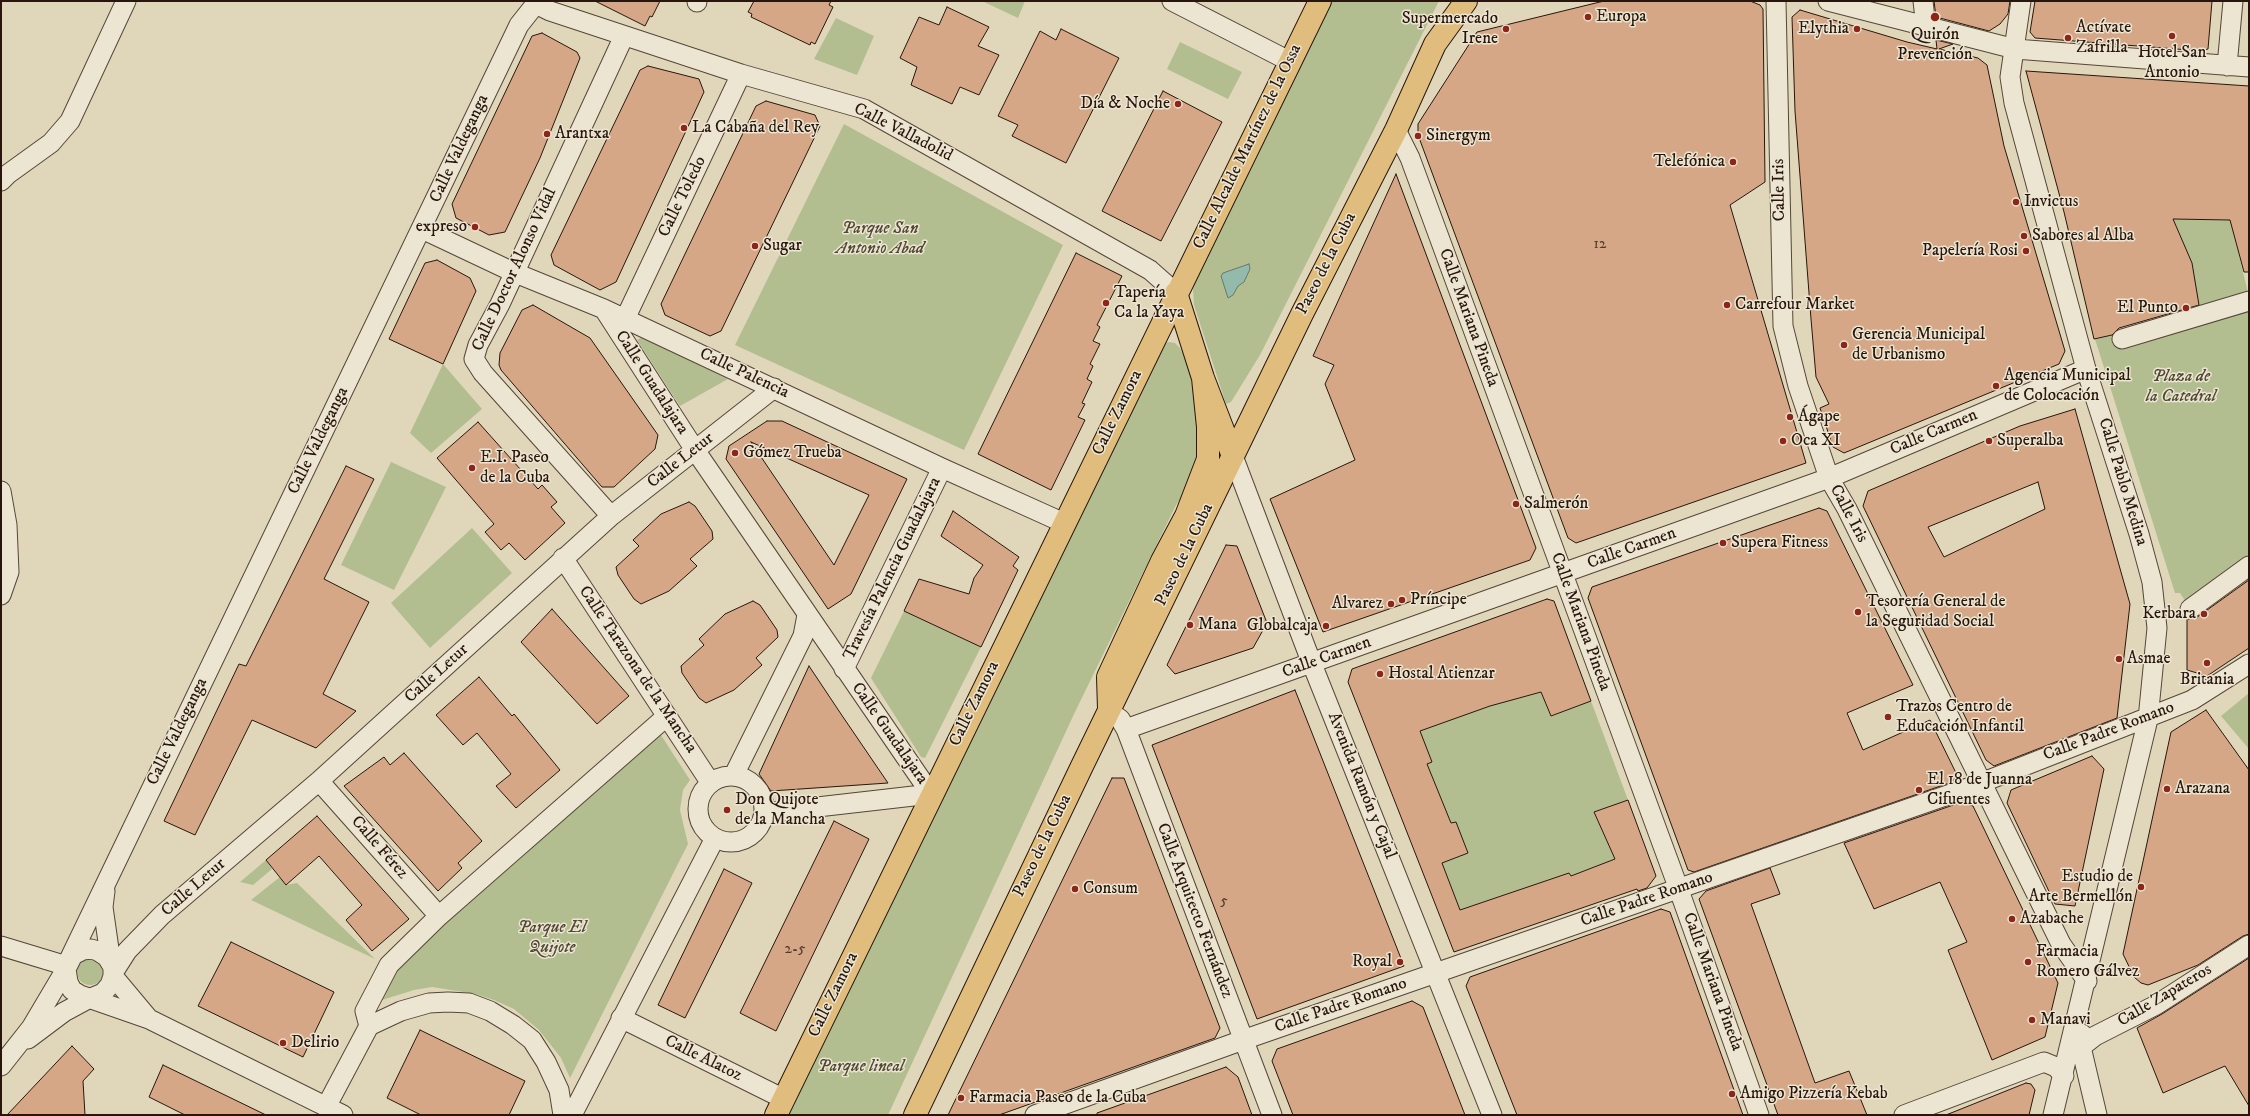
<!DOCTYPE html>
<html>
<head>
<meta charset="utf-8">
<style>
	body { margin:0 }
	#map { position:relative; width:2250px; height:1116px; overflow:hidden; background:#e0d7ba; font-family:"IM FELL DW Pica",serif }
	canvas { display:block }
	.frame { position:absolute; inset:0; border:2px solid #28160c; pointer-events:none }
</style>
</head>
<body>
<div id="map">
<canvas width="2250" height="1116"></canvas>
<div class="frame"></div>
</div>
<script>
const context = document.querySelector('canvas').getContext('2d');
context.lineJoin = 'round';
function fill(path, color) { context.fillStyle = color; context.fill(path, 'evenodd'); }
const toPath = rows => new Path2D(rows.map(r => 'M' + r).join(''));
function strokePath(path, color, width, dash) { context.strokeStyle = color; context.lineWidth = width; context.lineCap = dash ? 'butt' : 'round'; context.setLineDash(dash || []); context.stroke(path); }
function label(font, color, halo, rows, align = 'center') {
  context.font = font + ' "IM FELL DW Pica",serif'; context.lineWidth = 3; context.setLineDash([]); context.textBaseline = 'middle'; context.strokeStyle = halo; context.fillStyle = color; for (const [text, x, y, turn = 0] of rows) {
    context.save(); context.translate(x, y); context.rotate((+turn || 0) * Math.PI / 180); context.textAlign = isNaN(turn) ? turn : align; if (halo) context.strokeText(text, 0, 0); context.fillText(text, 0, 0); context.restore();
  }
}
fill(toPath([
	[982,1,1025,1,1018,18],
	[1329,1,1439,1,1260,355,1231,402,1226,404,1194,305,1193,290,1195,276],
	[836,18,874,36,857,75,814,59],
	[1180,42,1242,72,1228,99,1167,69],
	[844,124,1063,245,964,450,735,345],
	[2230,217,2249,297,2249,574,2193,613,2180,593,2175,593,2095,339,2200,310,2194,286,2192,263,2173,219,2226,220],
	[642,337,728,379,680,406,637,340],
	[1168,342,1175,343,1180,348,1187,361,1201,423,1199,465,1187,490,1176,505,1075,712,888,1115,789,1115,1164,344],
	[443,364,482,409,431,453,410,433],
	[391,462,446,487,394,590,341,565],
	[472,528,512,573,430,648,391,603],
	[904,611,981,647,925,758,921,757,871,678],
	[1541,692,1551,716,1591,701,1628,800,1594,812,1615,859,1571,876,1569,873,1460,910,1442,863,1468,853,1456,822,1451,823,1427,764,1432,762,1420,731,1489,706],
	[2249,693,2249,749,2221,716],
	[659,732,690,780,683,790,680,810,688,844,570,1078,561,1058,539,1030,514,1009,494,1000,476,994,432,987,414,990,382,1000,398,965,527,853,542,837],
	[266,860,272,869,253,885,240,882],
	[280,877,286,885,297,883,375,959,251,900],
	'77 972a13 13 0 1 1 26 0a13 13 0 1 1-26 0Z'
]), '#b2be90');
const water = toPath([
	[1249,264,1250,269,1244,282,1238,286,1233,295,1228,298,1221,276,1223,273,1249,264]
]);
fill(water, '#94baac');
strokePath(water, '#69786c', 1);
const building = toPath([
	[595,1,660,1,652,17,650,16,645,26,595,1],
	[754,1,831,1,829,5,833,7,815,44,811,42,810,45,751,17,752,14,748,12,754,1],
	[1604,1,1750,1,1760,5,1763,9,1765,182,1730,205,1806,463,1576,543,1568,538,1418,135,1418,124,1477,32,1604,1],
	[1934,1,2010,1,2008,14,2000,24,1989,31,1936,17,1934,1],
	[2035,1,2212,1,2208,49,2202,51,2035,38,2030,32,2035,1],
	[947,7,989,27,978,46,999,55,979,95,960,87,952,104,911,85,917,67,900,58,919,17,939,25,947,7],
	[1800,10,1907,42,1937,49,1936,40,1953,44,1939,49,1978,58,1987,65,2004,146,2065,351,2059,364,1844,453,1833,447,1820,408,1829,404,1816,377,1811,319,1795,111,1792,17,1800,10],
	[1061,29,1119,58,1066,163,1012,136,1018,125,998,116,1040,31,1056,40,1061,29],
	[542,33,577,52,580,58,540,158,505,232,489,235,456,218,452,204,532,36,542,33],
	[648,66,699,79,704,92,616,282,600,290,554,265,551,255,640,70,648,66],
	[2026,71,2249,86,2249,272,2244,272,2230,220,2173,219,2192,263,2199,305,2119,328,2112,335,2094,339,2064,212,2026,71],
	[1163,91,1222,122,1161,241,1102,211,1163,91],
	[766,101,815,115,820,126,721,331,710,336,665,315,661,304,756,106,766,101],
	[1396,174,1536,548,1530,560,1323,632,1270,499,1355,460,1325,384,1334,365,1313,356,1396,174],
	[1076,253,1122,276,1097,325,1100,327,1093,341,1100,344,1090,364,1093,366,1087,379,1092,382,1082,403,1085,404,1078,417,1085,420,1051,490,978,454,1076,253],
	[437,260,470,278,476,291,443,364,389,339,425,263,437,260],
	[533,305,590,338,658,435,655,449,614,487,602,487,501,370,499,365,500,353,522,310,533,305],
	[2075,409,2130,604,2117,718,1994,766,1986,760,1863,506,1868,491,2020,426,2075,409],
	[2038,482,2045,509,1944,557,1928,527,2038,482],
	[767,421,782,421,907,479,851,594,828,609,726,459,729,446,767,421],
	[751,442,869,495,834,565,751,442],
	[478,422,538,489,542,485,557,502,551,507,565,523,525,560,509,543,501,550,485,532,494,524,437,458,478,422],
	[346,466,374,479,324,579,369,602,323,694,356,711,316,748,252,720,195,835,164,821,239,664,246,666,346,466],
	[689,502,695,506,712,531,713,539,690,559,697,566,669,591,641,604,634,599,618,575,616,567,639,546,633,540,661,514,689,502],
	[1819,508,1827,511,1913,685,1847,713,1863,750,1930,720,1957,775,1952,782,1694,872,1688,870,1588,598,1592,587,1819,508],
	[953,511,1019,557,1013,566,1018,570,981,647,904,611,919,579,969,594,974,578,983,565,941,536,953,511],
	[1226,545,1237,546,1267,623,1253,648,1175,674,1167,665,1226,545],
	[2249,580,2249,648,2207,676,2187,670,2187,619,2196,618,2249,580],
	[1547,599,1554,601,1591,701,1551,716,1541,692,1490,706,1420,731,1432,762,1427,764,1451,823,1456,822,1468,853,1442,863,1460,910,1569,873,1571,876,1615,859,1594,812,1628,800,1656,876,1647,888,1638,891,1637,889,1454,952,1348,682,1352,669,1547,599],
	[753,601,760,605,777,630,778,637,756,658,762,665,734,690,706,703,699,698,682,673,681,666,704,645,699,639,725,614,753,601],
	[552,609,629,696,597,724,521,642,552,609],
	[809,666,841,714,888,783,771,791,759,774,809,666],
	[479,677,512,716,514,714,560,770,516,808,496,786,511,774,477,733,463,745,436,715,479,677],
	[1295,690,1404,966,1257,1019,1152,745,1295,690],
	[2206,710,2249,770,2249,934,2243,936,2198,965,2148,985,2141,983,2134,977,2123,954,2171,732,2206,710],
	[404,753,482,841,458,863,462,868,438,891,344,786,384,757,390,765,404,753],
	[2092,756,2104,769,2075,906,2055,904,2007,803,2011,790,2092,756],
	[1112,778,1124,778,1220,1028,1215,1038,999,1115,948,1115,1112,778],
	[1962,802,1973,806,2058,983,2045,1037,1992,1060,1948,950,1967,942,1940,882,1874,909,1844,843,1962,802],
	[317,816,409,919,372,951,346,920,362,905,319,856,286,885,266,860,317,816],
	[834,821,869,839,776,1031,740,1013,834,821],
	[1770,868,1780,894,1751,904,1815,1083,1849,1071,1867,1115,1778,1115,1699,899,1706,891,1770,868],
	[724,869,752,883,685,1018,658,1005,724,869],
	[1661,909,1670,912,1743,1115,1517,1115,1466,986,1470,977,1661,909],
	[231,942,334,992,303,1057,198,1006,231,942],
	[2249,958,2249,1106,2225,1066,2163,1093,2137,1028,2162,1014,2249,958],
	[1412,1001,1423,1007,1465,1115,1293,1115,1272,1061,1277,1049,1412,1001],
	[420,1030,525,1081,509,1115,421,1115,387,1098,420,1030],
	[72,1046,94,1069,83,1081,85,1115,7,1115,72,1046],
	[163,1065,266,1115,185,1115,149,1097,163,1065],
	[1226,1067,1238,1077,1252,1115,1097,1115,1097,1113,1226,1067],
	[2026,1083,2031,1084,2035,1090,2029,1115,1946,1115,2026,1083]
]);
fill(building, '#d5a787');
strokePath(building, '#28160c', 1);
const minor = toPath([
	[1172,1,1291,62],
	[1776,1,1783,326,1798,386,1829,478,1847,509,2061,944,2087,981],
	[1828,1,2015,49,2249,67],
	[1923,1,1926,28],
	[2021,1,2010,77,2014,103,2086,369,2139,534,2152,582,2157,628,2148,719,2053,1115],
	[697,2,697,1],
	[536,4,550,11,741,74,864,109,1150,270,1176,293],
	[2227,66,2233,1],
	[1396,130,1410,158,1674,876,1759,1115],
	[1,181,8,174,51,143,70,121,126,1],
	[422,229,513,272,604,309,942,468,1064,523],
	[604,309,695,450,931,794],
	[625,319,741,74],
	[2122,339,2249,301],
	[1233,456,1312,664,1492,1115],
	[1,491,7,525,9,572,1,595],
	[611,516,483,373,474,359,478,345,500,304,624,36],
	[563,558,710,782],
	[2190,609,2249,566],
	[844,669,942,468],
	[1110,712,1120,719,1126,729,1272,1115],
	[1126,729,1829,478,2086,369],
	[734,775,803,636,807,615],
	'698 809a33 33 0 1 1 66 0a33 33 0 1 1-66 0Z',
	[319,781,439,916],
	[765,813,931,794],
	[105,891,103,907,111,963],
	[1,946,67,966],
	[68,962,519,25,538,1],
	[113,973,127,951,162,915,319,781,611,516,774,388],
	[113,976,149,1019],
	[91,998,103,993,110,985,113,976,113,967,107,957,98,951,91,949,83,950,73,955,66,969,68,982,72,990,80,995,149,1019,343,1115],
	[621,1018,784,1099],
	[369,1026,365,1011,389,965,439,916,667,716],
	[2082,1034,2081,1047,2097,1115],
	[28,1039,64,1012,90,998],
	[2081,1047,2095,1036,2156,1005,2249,945],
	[1,1066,31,1028,66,969],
	[326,1107,369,1026,401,1011,429,1003,448,1002,469,1003,490,1011,513,1025,532,1040,546,1062,559,1090,563,1115],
	[572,1115,715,838],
	[1035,1115,1243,1040,1968,788,2192,700,2249,664],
	[1904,1115,2044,1062,2056,1067,2064,1076]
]);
const major = toPath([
	[1176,293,1203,378,1233,456],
	[1109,709,1108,677,1162,561,1186,516,1208,459,1208,427,1203,378],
	[776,1115,1320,1],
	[915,1115,1083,764,1302,314,1396,130,1435,44,1466,1]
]);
strokePath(minor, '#564638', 21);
strokePath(major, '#28160c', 24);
strokePath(minor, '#ebe5d2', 19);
strokePath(major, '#e0bc7d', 22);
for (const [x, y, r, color] of [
	[1588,17,4,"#8f2418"],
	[1935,17,5,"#8f2418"],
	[1506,29,4,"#8f2418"],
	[1857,29,4,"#8f2418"],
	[2172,36,4,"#8f2418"],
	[2068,38,4,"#8f2418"],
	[1178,104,4,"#8f2418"],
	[684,128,4,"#8f2418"],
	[547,134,4,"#8f2418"],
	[1418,136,4,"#8f2418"],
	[1733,162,4,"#8f2418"],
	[2016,202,4,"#8f2418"],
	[475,227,4,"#8f2418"],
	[2024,236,4,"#8f2418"],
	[755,246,4,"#8f2418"],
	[2026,251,4,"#8f2418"],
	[1106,303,4,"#8f2418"],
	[1727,305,4,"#8f2418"],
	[2186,308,4,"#8f2418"],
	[1844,345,4,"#8f2418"],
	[1996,386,4,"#8f2418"],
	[1790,417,4,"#8f2418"],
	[1783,441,4,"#8f2418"],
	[1989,441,4,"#8f2418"],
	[735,453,4,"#8f2418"],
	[472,468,4,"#8f2418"],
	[1516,504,4,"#8f2418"],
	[1723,543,4,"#8f2418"],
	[1402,600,4,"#8f2418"],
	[1391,604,4,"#8f2418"],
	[1858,612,4,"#8f2418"],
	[2204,614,4,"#8f2418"],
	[1190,625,4,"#8f2418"],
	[1326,626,4,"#8f2418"],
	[2119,659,4,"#8f2418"],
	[2207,663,4,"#8f2418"],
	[1380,674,4,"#8f2418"],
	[1888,717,4,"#8f2418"],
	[2167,789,4,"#8f2418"],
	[1919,790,4,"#8f2418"],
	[727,810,4,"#8f2418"],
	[2141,887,4,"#8f2418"],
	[1075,889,4,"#8f2418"],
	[2012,919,4,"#8f2418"],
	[1400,962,4,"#8f2418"],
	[2028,962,4,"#8f2418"],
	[2032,1020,4,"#8f2418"],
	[283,1043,4,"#8f2418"],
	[1732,1094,4,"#8f2418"],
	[961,1098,4,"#8f2418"]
]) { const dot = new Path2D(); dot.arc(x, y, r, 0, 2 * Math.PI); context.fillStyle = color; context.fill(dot); strokePath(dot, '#ebe5d2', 1.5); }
label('15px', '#533a2b', null, [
	["12",1600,245],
	["5",1224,902],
	["2-5",795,950]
]);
label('17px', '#28160c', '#ebe5d2', [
	["Europa",1596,17],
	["Supermercado",1498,19,"right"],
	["Irene",1498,39,"right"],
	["Actívate",2076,28],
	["Zafrilla",2076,48],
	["Elythia",1849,29,"right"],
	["Quirón",1935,35,"center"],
	["Prevención",1935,55,"center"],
	["Hotel San",2172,53,"center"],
	["Antonio",2172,73,"center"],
	["Día & Noche",1170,104,"right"],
	["La Cabaña del Rey",692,128],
	["Arantxa",555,134],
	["Sinergym",1426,136],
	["Telefónica",1725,162,"right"],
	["Invictus",2024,202],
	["expreso",467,227,"right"],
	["Sabores al Alba",2032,236],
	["Sugar",763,246],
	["Papelería Rosi",2018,251,"right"],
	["Tapería",1114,293],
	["Ca la Yaya",1114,313],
	["Carrefour Market",1735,305],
	["El Punto",2178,308,"right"],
	["Gerencia Municipal",1852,335],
	["de Urbanismo",1852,355],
	["Agencia Municipal",2004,376],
	["de Colocación",2004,396],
	["Ágape",1798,417],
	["Oca XI",1791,441],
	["Superalba",1997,441],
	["Gómez Trueba",743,453],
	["E.I. Paseo",480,458],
	["de la Cuba",480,478],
	["Salmerón",1524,504],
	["Supera Fitness",1731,543],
	["Príncipe",1410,600],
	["Tesorería General de",1866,602],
	["la Seguridad Social",1866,622],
	["Alvarez",1383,604,"right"],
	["Kerbara",2196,614,"right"],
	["Mana",1198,625],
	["Globalcaja",1318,626,"right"],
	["Asmae",2127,659],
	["Hostal Atienzar",1388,674],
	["Britania",2207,680,"center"],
	["Trazos Centro de",1896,707],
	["Educación Infantil",1896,727],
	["El 18 de Juanna",1927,780],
	["Cifuentes",1927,800],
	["Arazana",2175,789],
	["Don Quijote",735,800],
	["de la Mancha",735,820],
	["Estudio de",2133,877,"right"],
	["Arte Bermellón",2133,897,"right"],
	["Consum",1083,889],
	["Azabache",2020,919],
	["Farmacia",2036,952],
	["Romero Gálvez",2036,972],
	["Royal",1392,962,"right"],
	["Manavi",2040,1020],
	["Delirio",291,1043],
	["Amigo Pizzería Kebab",1740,1094],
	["Farmacia Paseo de la Cuba",969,1098]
], 'left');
label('17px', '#28160c', '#ebe5d2', [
	["Calle Valladolid",903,133,27],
	["Calle Alcalde Martínez de la Ossa",1248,147,-64],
	["Calle Valdeganga",460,149,-65],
	["Calle Iris",1780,190,-91],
	["Calle Toledo",683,197,-64],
	["Paseo de la Cuba",1327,264,-63],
	["Calle Doctor Alonso Vidal",515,270,-65],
	["Calle Mariana Pineda",1468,318,70],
	["Calle Palencia",744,374,25],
	["Calle Guadalajara",651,383,57],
	["Calle Zamora",1118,413,-64],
	["Calle Carmen",1934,433,-23],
	["Calle Valdeganga",319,441,-64],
	["Calle Letur",681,461,-38],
	["Calle Pablo Medina",2122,482,73],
	["Calle Iris",1848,514,62],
	["Calle Carmen",1632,549,-20],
	["Paseo de la Cuba",1185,555,-64],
	["Travesía Palencia Guadalajara",893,569,-64],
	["Calle Mariana Pineda",1580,622,70],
	["Calle Carmen",1327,658,-20],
	["Calle Tarazona de la Mancha",637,670,56],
	["Calle Letur",437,674,-42],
	["Calle Zamora",975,704,-64],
	["Calle Valdeganga",178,732,-64],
	["Calle Padre Romano",2109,732,-21],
	["Calle Guadalajara",889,734,55],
	["Avenida Ramón y Cajal",1361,786,68],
	["Paseo de la Cuba",1043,846,-64],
	["Calle Férez",379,848,49],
	["Calle Letur",194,888,-41],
	["Calle Padre Romano",1647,900,-19],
	["Calle Arquitecto Fernández",1194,911,69],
	["Calle Mariana Pineda",1712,982,70],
	["Calle Zamora",834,995,-64],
	["Calle Zapateros",2165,996,-31],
	["Calle Padre Romano",1341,1006,-19],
	["Calle Alatoz",703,1059,26]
]);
label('italic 17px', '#514834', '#ebe5d2', [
	["Parque San",880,229],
	["Antonio Abad",880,249],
	["Plaza de",2181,377],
	["la Catedral",2181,397],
	["Parque El",552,928],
	["Quijote",552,948],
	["Parque lineal",861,1067]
]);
</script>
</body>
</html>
